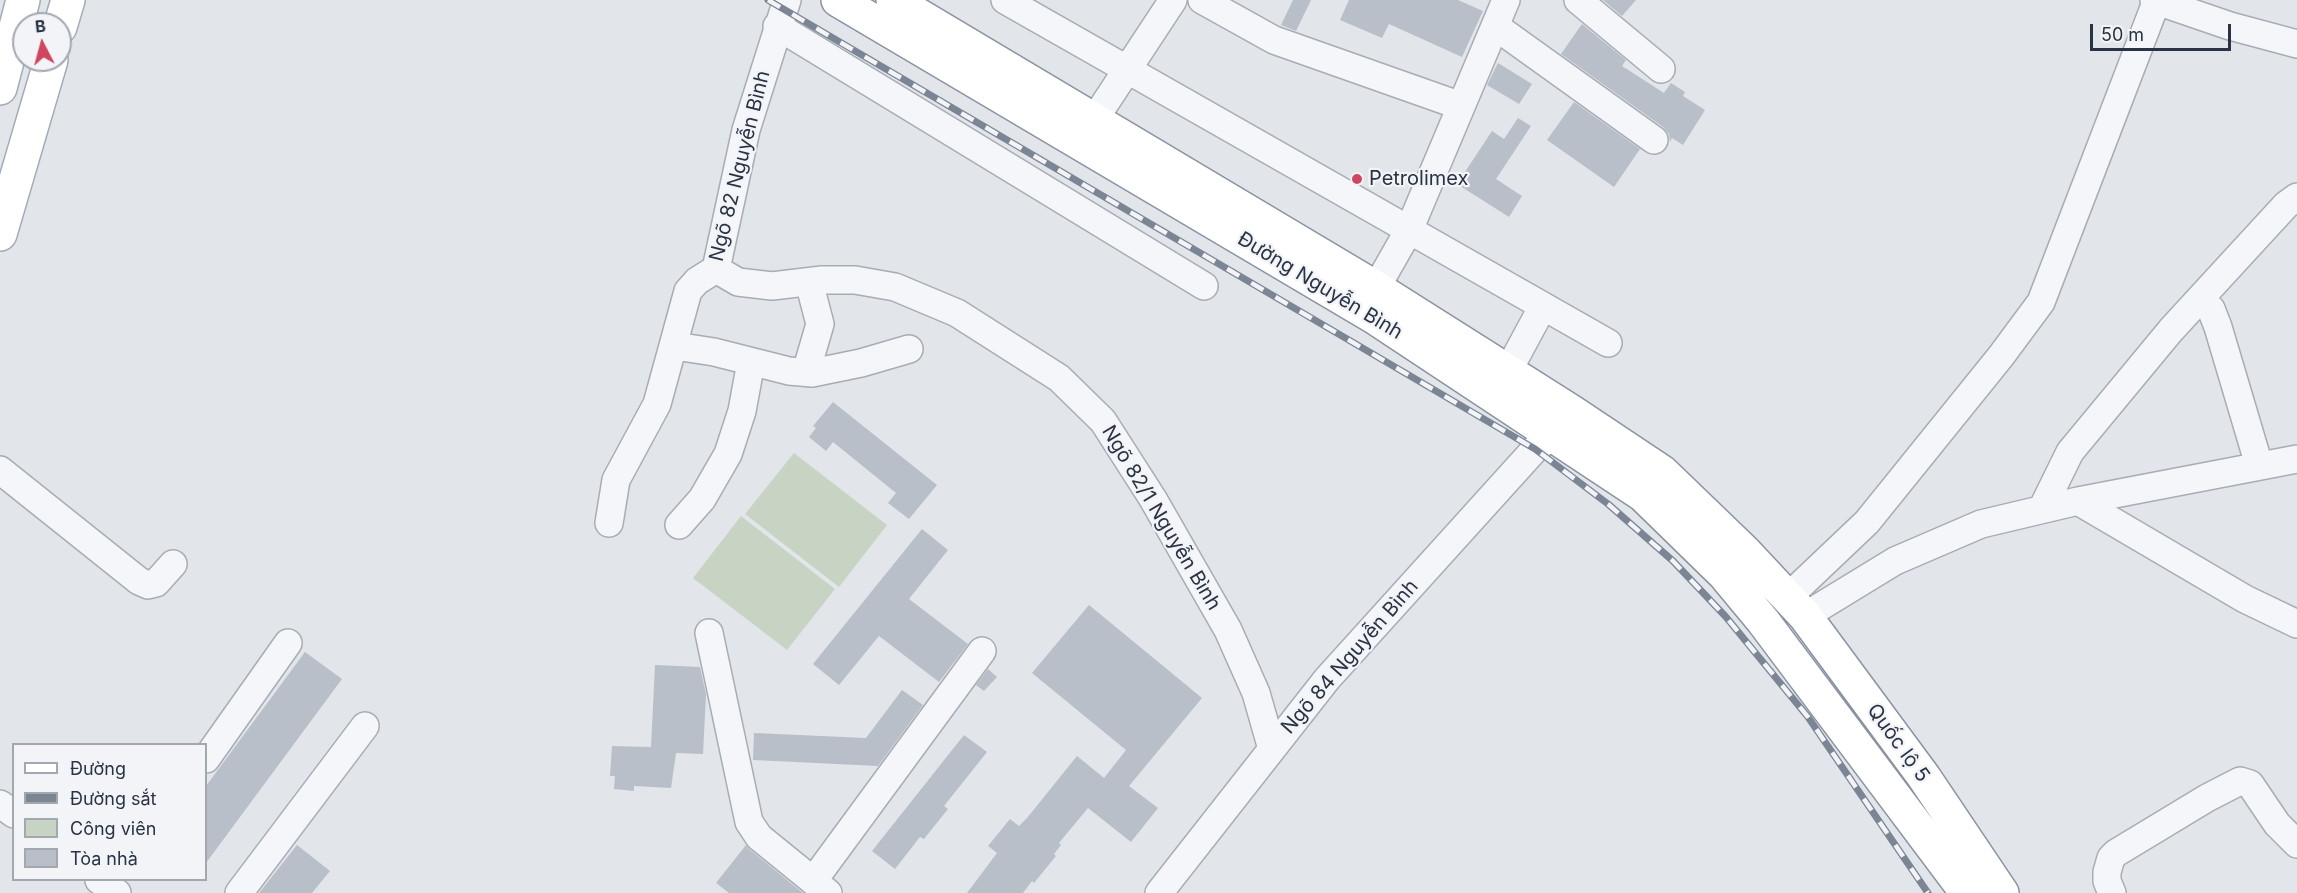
<!DOCTYPE html>
<html>
<head>
<meta charset="utf-8">
<style>
	body { margin:0 }
	#map { position:relative; width:2297px; height:893px; overflow:hidden; background:#e2e5ea; font-family:Inter,sans-serif }
	canvas { display:block }
	.legend { position:absolute; left:12px; top:743px; width:195px; height:138px; box-sizing:border-box; background:#f2f4f8; border:2px solid #a2a7b0; margin:0; padding:8px 10px; list-style:none; font-size:18px; color:#2a3343 }
	.legend li { display:flex; align-items:center; gap:12px; height:30px }
	.legend b { width:30px; border:2px solid #a2a7b0 }
	.north { position:absolute; left:12px; top:12px; width:60px; height:60px; box-sizing:border-box; background:#f2f4f8; border:2px solid #a2a7b0; border-radius:50%; rotate:354deg; font-size:16px; font-weight:700; line-height:24px; text-align:center; color:#2a3343 }
	.north::after { content:''; display:block; margin:auto; width:21px; height:27px; background:#d0465f; clip-path:polygon(50% 0,100% 100%,50% 72%,0 100%) }
	.scale { position:absolute; left:2090px; top:24px; width:141px; height:27px; box-sizing:border-box; border:3px solid #2a3343; border-top:0; padding-left:8px; font-size:18px; line-height:21px; white-space:nowrap; color:#2a3343; -webkit-text-stroke:4px #f2f4f8; paint-order:stroke }
</style>
</head>
<body>
<div id="map">
<canvas width="2297" height="893"></canvas>
<ul class="legend">
<li><b style="height:8px;background:#fff"></b>Đường</li>
<li><b style="height:8px;background:#7b8594"></b>Đường sắt</li>
<li><b style="height:16px;background:#c8d4c3"></b>Công viên</li>
<li><b style="height:16px;background:#b9bfc8"></b>Tòa nhà</li>
</ul>
<div class="north">B</div>
<div class="scale">50 m</div>
</div>
<script>
const context = document.querySelector('canvas').getContext('2d');
context.lineJoin = 'round';
function fill(path, color) { context.fillStyle = color; context.fill(path, 'evenodd'); }
const toPath = rows => new Path2D(rows.map(r => 'M' + r).join(''));
function strokePath(path, color, width, dash) { context.strokeStyle = color; context.lineWidth = width; context.lineCap = dash ? 'butt' : 'round'; context.setLineDash(dash || []); context.stroke(path); }
function label(font, color, halo, rows, align = 'center') {
  context.font = font + ' Inter,sans-serif'; context.lineWidth = 4.5; context.setLineDash([]); context.textBaseline = 'middle'; context.strokeStyle = halo; context.fillStyle = color; for (const [text, x, y, turn = 0] of rows) {
    context.save(); context.translate(x, y); context.rotate((+turn || 0) * Math.PI / 180); context.textAlign = isNaN(turn) ? turn : align; if (halo) context.strokeText(text, 0, 0); context.fillText(text, 0, 0); context.restore();
  }
}
fill(toPath([
	[794,453,887,525,839,587,745,514],
	[741,516,835,589,787,650,693,578]
]), '#c8d4c3');
fill(toPath([
	[1293,0,1311,0,1296,31,1281,25],
	[1349,0,1458,0,1483,11,1462,57,1389,24,1382,38,1340,20],
	[1603,0,1636,0,1622,16],
	[1582,24,1626,60,1622,66,1664,93,1671,83,1685,92,1683,96,1705,110,1683,145,1672,138,1670,142,1669,134,1663,127,1561,54],
	[1498,63,1532,84,1519,104,1487,85],
	[1574,102,1640,149,1614,187,1547,140],
	[1518,118,1531,126,1496,179,1522,196,1509,217,1457,184,1492,131,1504,139],
	[833,402,937,485,909,519,888,503,896,493,833,442,826,451,809,437,816,428,813,426],
	[922,529,948,550,909,599,968,644,939,682,879,636,839,685,813,664],
	[1089,605,1202,698,1129,786,1158,808,1131,842,1088,808,1059,843,1061,845,1054,854,1056,856,1034,883,1032,881,1023,893,967,893,997,853,988,846,1010,819,1019,826,1027,818,1077,756,1104,778,1126,750,1032,673],
	[305,652,342,679,206,863,206,786],
	[655,665,700,667,706,694,703,754,676,753,671,788,634,786,634,791,614,789,615,776,610,776,612,746,651,747],
	[988,669,997,677,984,691,976,685],
	[902,690,923,705,878,766,753,760,754,733,866,738],
	[964,735,987,752,944,806,948,809,924,839,920,837,895,869,872,851],
	[297,845,330,871,312,893,259,893],
	[746,845,749,849,803,893,729,893,716,883]
]), '#b9bfc8');
const minor = toPath([
	[1005,0,1608,343],
	[1202,0,1274,40,1461,106],
	[1578,0,1661,69],
	[2154,0,2230,26,2297,44],
	[777,26,1204,286],
	[1495,26,1654,140],
	[1094,120,1173,0],
	[716,269,738,282,772,286,822,280,855,280,895,287,957,313,1059,378,1103,421,1153,499,1228,630,1256,693,1272,749],
	[1376,288,1409,230,1506,0],
	[2200,299,2211,309,2218,327,2259,465],
	[675,346,714,352,789,371,812,373,861,363,909,349],
	[1508,371,1543,306],
	[806,372,820,324,809,282],
	[0,470,139,581,148,585,156,583,173,564],
	[2078,501,2245,599,2297,624],
	[2042,509,2070,452,2171,330,2286,205,2297,197],
	[609,523,616,480,657,404,688,291,697,281,716,269,746,130,787,0],
	[679,525,702,499,728,454,742,411,751,362],
	[1788,597,1867,522,2001,356,2041,302,2157,0],
	[1805,616,1895,561,1981,524,2078,501,2297,459],
	[709,633,749,822,759,837,828,893],
	[206,759,288,643],
	[0,804,14,814],
	[99,880,117,893],
	[813,881,982,651],
	[239,893,365,726],
	[1159,893,1327,679,1535,449,1554,434],
	[2112,893,2107,881,2107,872,2111,858,2116,853,2207,798,2240,781,2250,784,2277,824,2297,844]
]);
const major = toPath([
	[60,27,68,0],
	[0,88,23,0],
	[0,234,51,60]
]);
const highway = toPath([
	[838,0,1374,317,1643,495,1724,574,1763,621,1967,893],
	[893,0,1376,288,1572,412,1662,472,1746,553,1805,616,1924,777,2002,893]
]);
strokePath(minor, '#a7acb5', 30);
strokePath(major, '#a1aab6', 36);
strokePath(highway, '#8993a1', 36);
strokePath(minor, '#f5f6f9', 27);
strokePath(major, '#fff', 33);
strokePath(highway, '#fff', 33);
const rail = toPath([
	[768,0,1535,449,1608,504,1673,561,1726,617,1808,717,1928,893]
]);
strokePath(rail, '#7b8594', 7);
strokePath(rail, '#f2f4f8', 4.5, [14]);
for (const [x, y, r, color] of [
	[1357,179,6,"#d0465f"]
]) { const dot = new Path2D(); dot.arc(x, y, r, 0, 2 * Math.PI); context.fillStyle = color; context.fill(dot); strokePath(dot, '#f2f4f8', 2); }
label('20px', '#2a3343', '#f2f4f8', [
	["Ngõ 82 Nguyễn Bình",740,166,-76],
	["Đường Nguyễn Bình",1320,286,31],
	["Ngõ 82/1 Nguyễn Bình",1161,518,59],
	["Ngõ 84 Nguyễn Bình",1350,657,-49],
	["Quốc lộ 5",1898,743,54]
]);
label('20px', '#2a3343', '#f2f4f8', [
	["Petrolimex",1369,179]
], 'left');
</script>
</body>
</html>
